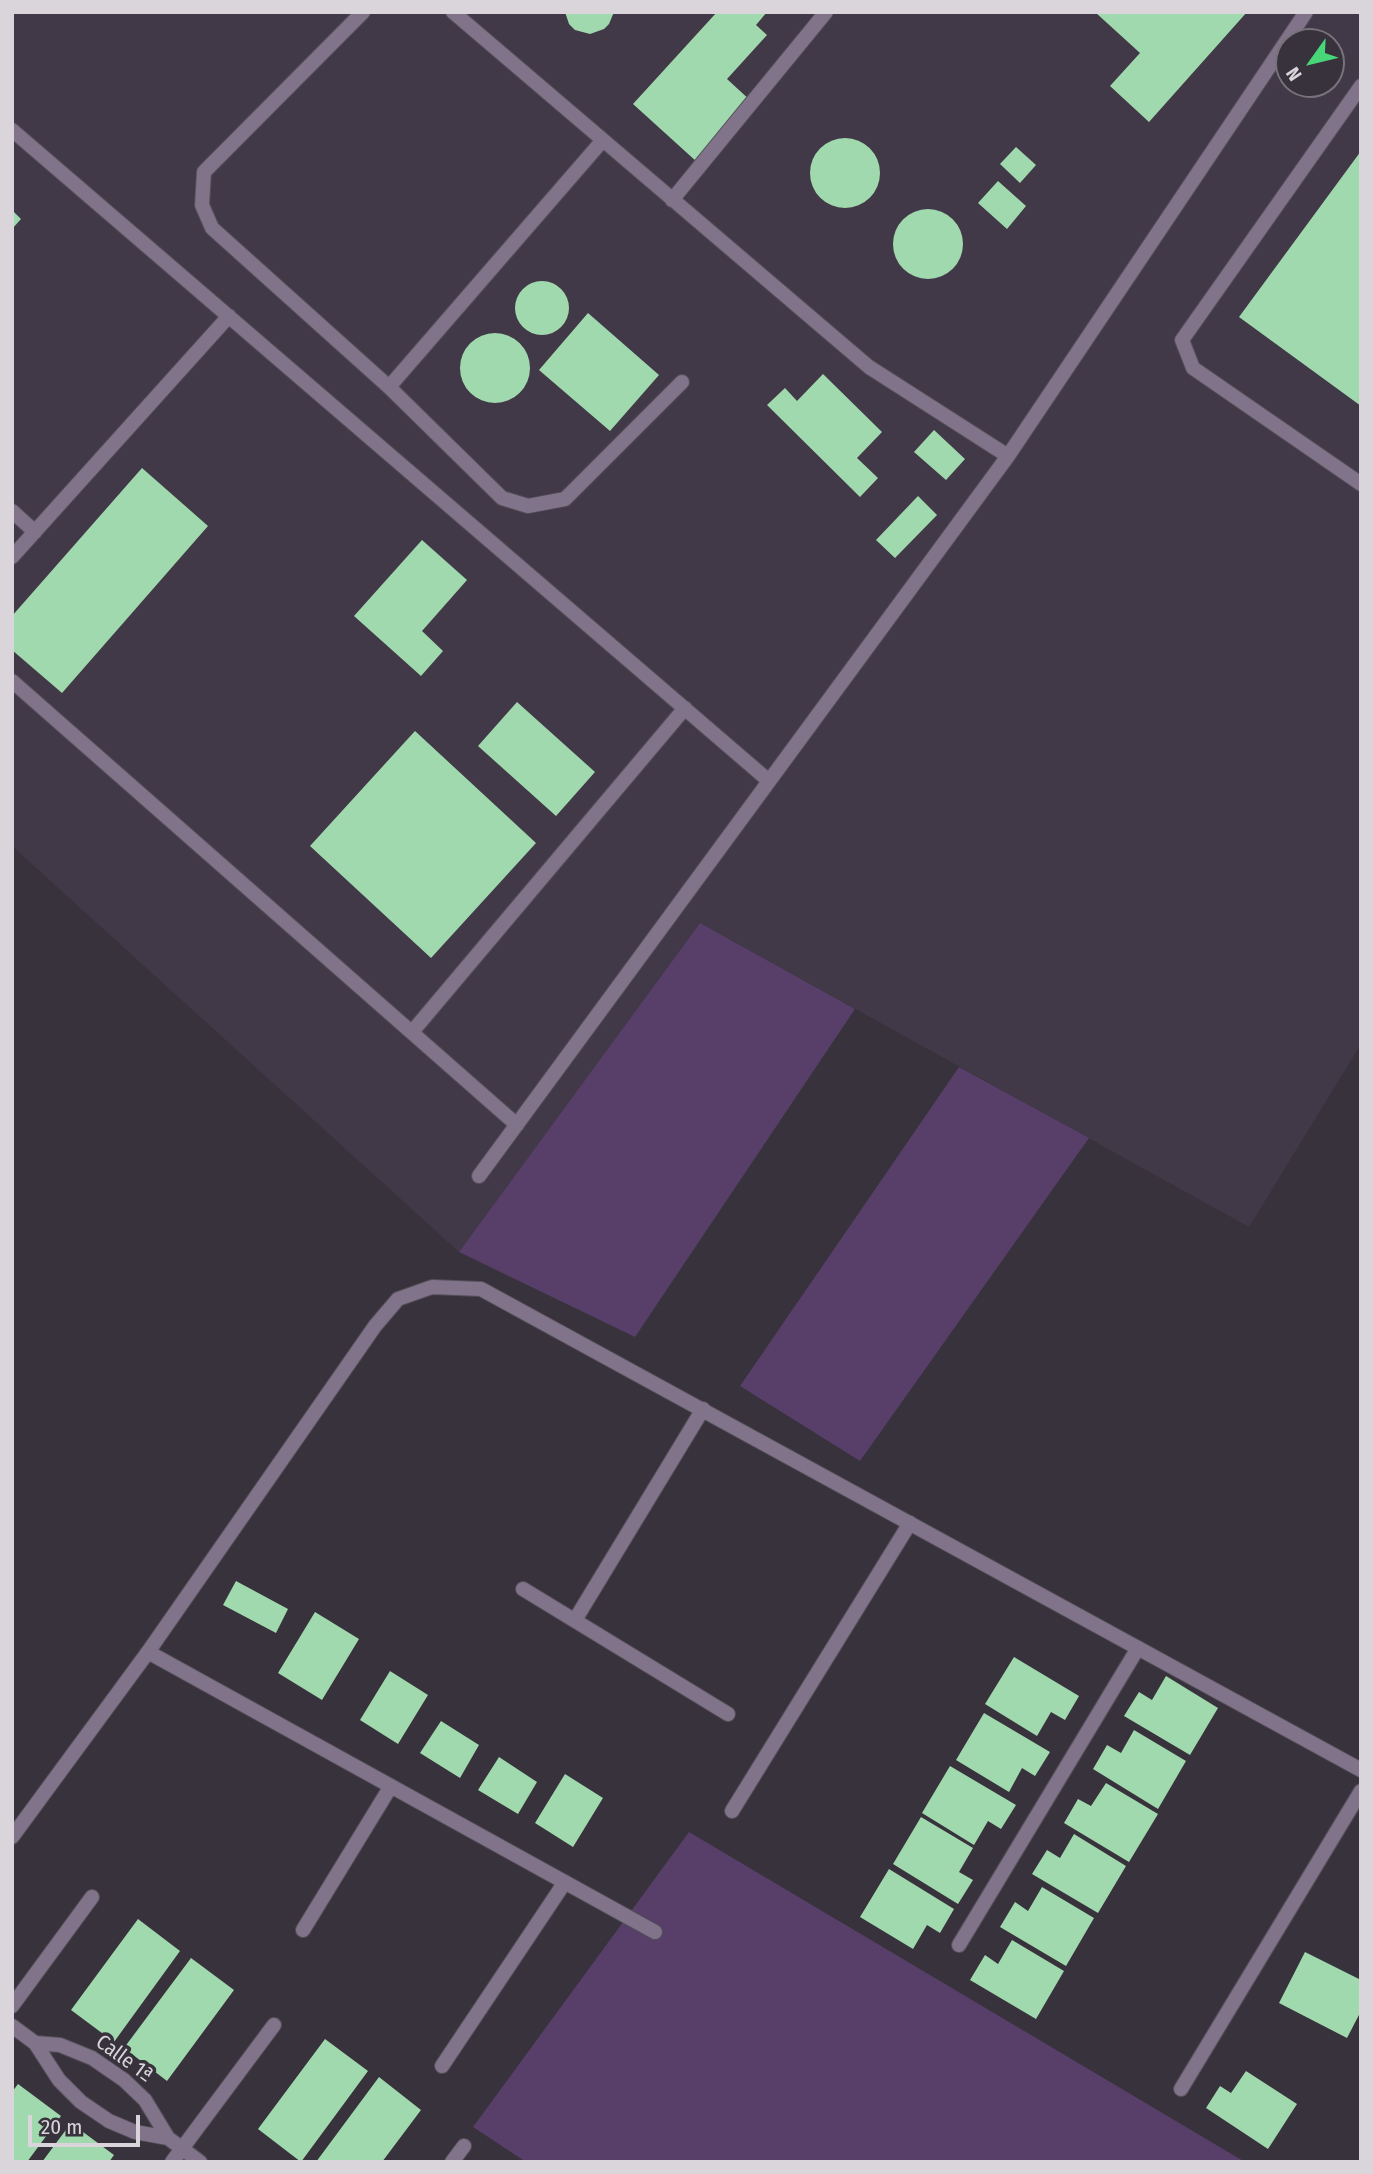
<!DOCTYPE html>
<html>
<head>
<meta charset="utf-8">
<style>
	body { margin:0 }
	#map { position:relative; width:1373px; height:2174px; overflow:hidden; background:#37323b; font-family:"Fira Sans Condensed",sans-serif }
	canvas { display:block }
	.frame { position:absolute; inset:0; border:14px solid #d9d5db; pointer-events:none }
	.north { position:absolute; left:1275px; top:28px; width:70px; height:70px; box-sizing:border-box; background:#37323b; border:2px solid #78737b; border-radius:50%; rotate:236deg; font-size:19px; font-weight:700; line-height:28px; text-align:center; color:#d9d5db }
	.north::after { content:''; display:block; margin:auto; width:24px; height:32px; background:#47d779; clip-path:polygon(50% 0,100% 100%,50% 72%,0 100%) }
	.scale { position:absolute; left:28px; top:2115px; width:112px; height:32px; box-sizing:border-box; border:4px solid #d9d5db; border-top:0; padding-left:9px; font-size:21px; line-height:24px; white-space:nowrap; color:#d9d5db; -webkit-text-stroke:5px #37323b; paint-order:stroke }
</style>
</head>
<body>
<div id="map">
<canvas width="1373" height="2174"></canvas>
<div class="frame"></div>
<div class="north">N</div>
<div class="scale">20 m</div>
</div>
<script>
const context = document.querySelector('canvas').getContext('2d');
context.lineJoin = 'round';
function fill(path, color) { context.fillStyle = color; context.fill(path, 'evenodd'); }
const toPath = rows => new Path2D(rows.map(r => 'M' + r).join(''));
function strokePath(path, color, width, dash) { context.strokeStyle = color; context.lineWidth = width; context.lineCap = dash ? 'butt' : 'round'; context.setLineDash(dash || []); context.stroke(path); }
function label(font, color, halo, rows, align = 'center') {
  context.font = font + ' "Fira Sans Condensed",sans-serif'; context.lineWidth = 7; context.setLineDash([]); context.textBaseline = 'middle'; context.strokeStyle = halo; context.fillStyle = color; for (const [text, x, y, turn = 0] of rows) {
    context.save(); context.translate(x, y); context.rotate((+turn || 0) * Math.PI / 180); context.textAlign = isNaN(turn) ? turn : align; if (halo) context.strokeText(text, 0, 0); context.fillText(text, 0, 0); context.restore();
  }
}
fill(toPath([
	[12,12,1361,12,1361,1044,1249,1227,700,923,459,1252,12,846],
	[1289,42,1331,42,1331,84,1289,84]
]), '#423948');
fill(toPath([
	[700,923,855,1009,635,1337,459,1252],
	[959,1067,1089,1138,860,1461,740,1386],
	[689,1832,1245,2162,526,2162,473,2127]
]), '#573f69');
fill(toPath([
	[565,12,614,12,609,24,604,29,590,34,575,30,569,24],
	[717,12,767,12,756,25,767,35,727,79,752,102,697,162,633,104],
	[1095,12,1247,12,1149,122,1110,86,1140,53],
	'810 173a35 35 0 1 1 70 0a35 35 0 1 1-70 0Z',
	[1016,147,1036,165,1020,183,1000,164],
	[1361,151,1361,406,1239,317],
	[998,181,1026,206,1007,229,978,203],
	'893 244a35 35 0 1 1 70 0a35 35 0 1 1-70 0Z',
	[12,210,21,219,12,229],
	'515 308a27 27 0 1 1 54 0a27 27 0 1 1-54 0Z',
	[588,313,659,375,610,431,539,370],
	'460 368a35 35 0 1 1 70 0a35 35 0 1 1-70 0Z',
	[823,374,882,432,857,458,878,478,860,497,767,405,785,388,797,401],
	[934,430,965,459,946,480,914,452],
	[142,468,208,526,62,693,12,650,12,616],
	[918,496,937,515,895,558,876,540],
	[422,540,467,580,422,631,443,651,421,676,354,616],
	[517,702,595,772,556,816,478,746],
	[415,731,536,843,431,958,310,846],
	[236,1581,288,1609,276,1633,223,1605],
	[315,1612,359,1639,322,1700,278,1673],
	[1014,1657,1079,1696,1065,1720,1051,1712,1037,1736,985,1704],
	[390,1671,428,1695,398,1744,360,1720],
	[1166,1676,1218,1708,1190,1755,1124,1716,1139,1692,1152,1700],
	[984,1713,1050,1752,1035,1776,1022,1768,1009,1792,956,1760],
	[441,1721,479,1745,460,1778,420,1753],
	[1134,1730,1186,1761,1158,1809,1093,1769,1107,1745,1121,1753],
	[499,1757,537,1782,518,1814,478,1790],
	[950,1766,1016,1805,1001,1829,988,1821,974,1845,922,1813],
	[565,1774,603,1798,573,1847,535,1823],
	[1106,1783,1158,1814,1129,1862,1064,1823,1078,1799,1091,1806],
	[921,1817,973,1848,959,1872,973,1880,958,1904,893,1864],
	[1074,1834,1126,1866,1098,1913,1032,1874,1047,1850,1060,1858],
	[889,1869,954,1909,940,1933,927,1925,913,1949,860,1917],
	[1042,1887,1094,1918,1066,1966,1000,1927,1015,1902,1028,1911],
	[138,1919,180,1951,114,2042,71,2010],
	[1012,1940,1064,1971,1036,2019,970,1980,985,1955,998,1964],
	[1305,1952,1361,1980,1361,2011,1347,2038,1279,2003],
	[191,1958,234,1990,167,2081,124,2048],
	[325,2039,368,2071,301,2162,258,2129],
	[1246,2071,1297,2104,1268,2149,1206,2108,1220,2086,1231,2093],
	[379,2077,421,2110,382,2162,316,2162],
	[18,2084,61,2116,27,2162,12,2162,12,2092],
	[71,2123,114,2155,109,2162,42,2162]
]), '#a1d9ae');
const lane = toPath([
	[363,12,204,172,202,205,212,228,389,387,603,140],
	[453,12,869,367,1008,456,1306,12],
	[1361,86,1182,340,1193,368,1361,484],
	[12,130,769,781],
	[672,200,826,12],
	[389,387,502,498,528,506,565,499,682,382],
	[12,511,35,532],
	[12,557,229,316],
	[12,681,517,1125],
	[412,1032,685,708],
	[479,1176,1008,456],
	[523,1589,728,1714],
	[575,1620,703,1409],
	[148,1652,655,1932],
	[732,1811,910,1523],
	[303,1930,391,1786],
	[959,1945,1138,1648],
	[12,2006,92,1897],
	[12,2026,35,2043,59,2080,81,2102,109,2121,135,2132,168,2138],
	[35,2043,60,2045,92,2058,124,2080,145,2100,168,2138,200,2162],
	[442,2066,565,1882],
	[1181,2089,1361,1791],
	[172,2162,274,2025],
	[452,2162,464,2146]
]);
const street = toPath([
	[12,1837,148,1652,375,1326,398,1299,432,1287,481,1289,1361,1770]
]);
strokePath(lane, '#544f58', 16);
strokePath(street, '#544f58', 16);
strokePath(lane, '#80738a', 14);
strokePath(street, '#80738a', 14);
label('21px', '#d9d5db', '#37323b', [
	["Calle 1ª",124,2059,36]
]);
</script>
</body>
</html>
